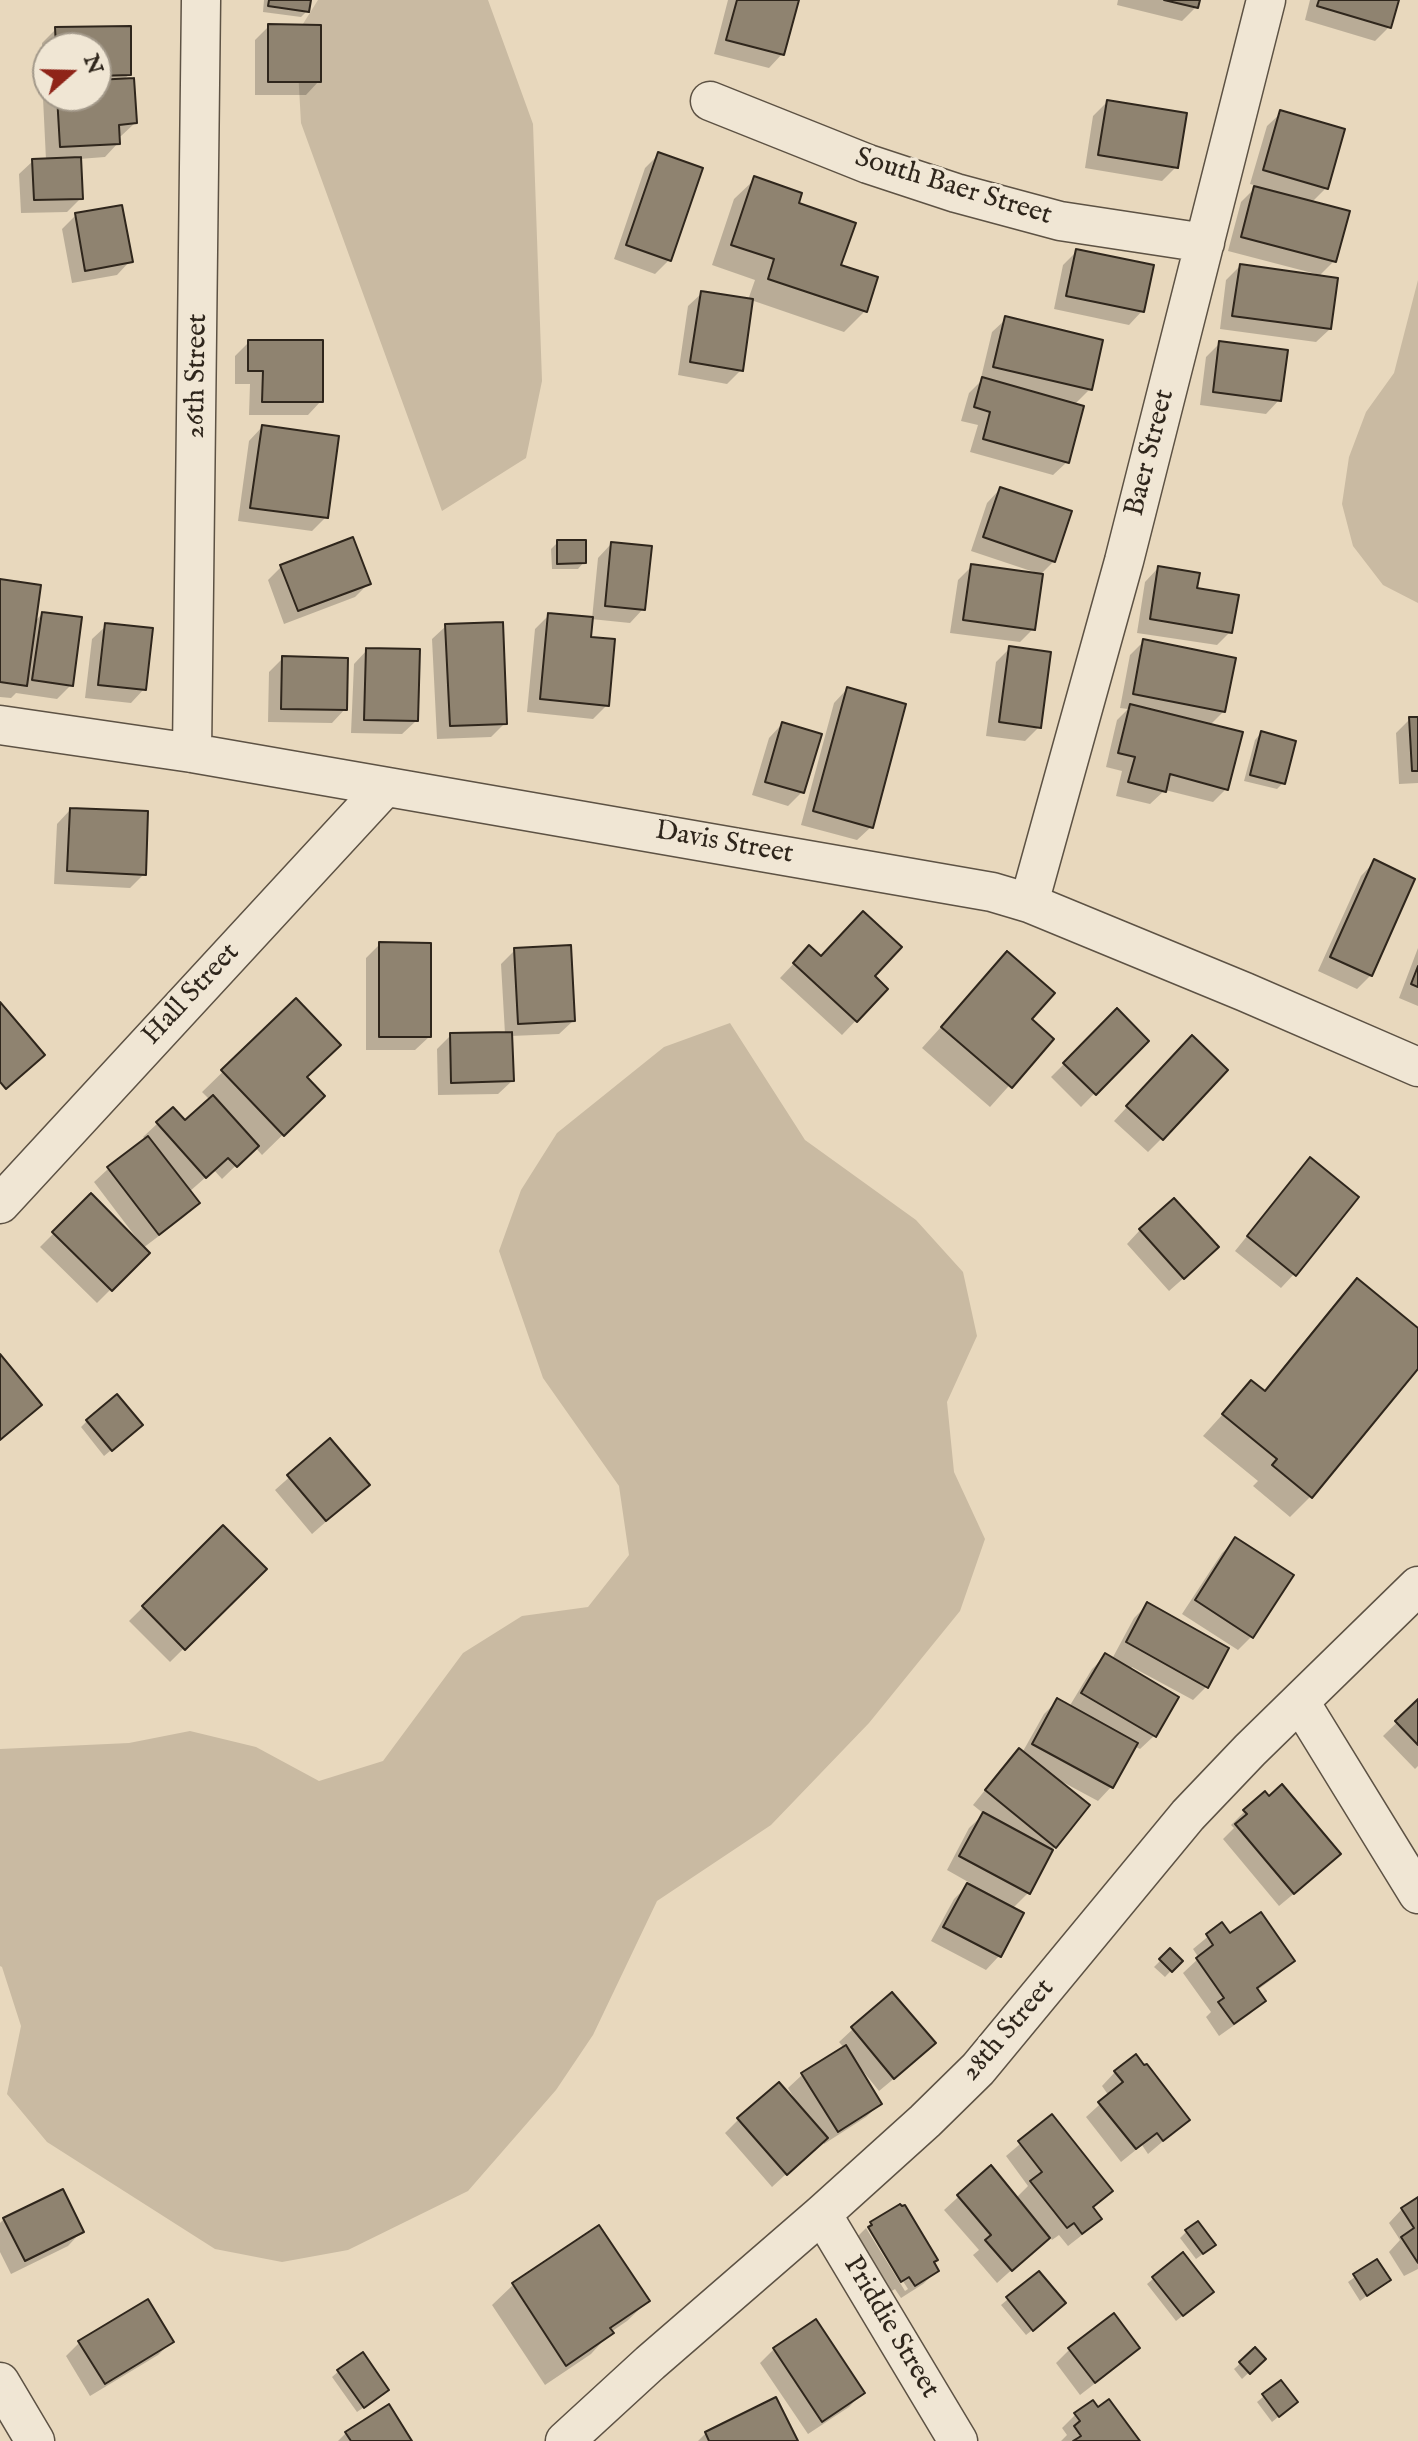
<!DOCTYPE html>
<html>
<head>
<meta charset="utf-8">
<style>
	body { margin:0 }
	#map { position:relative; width:1418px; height:2441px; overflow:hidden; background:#e8d8bd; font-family:"IM FELL English",serif }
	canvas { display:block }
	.north { position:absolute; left:32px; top:32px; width:80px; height:80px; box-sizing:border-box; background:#f0e6d4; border:2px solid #a3998a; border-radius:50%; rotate:70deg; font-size:22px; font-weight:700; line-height:32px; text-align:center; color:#2f261c }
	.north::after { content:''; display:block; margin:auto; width:28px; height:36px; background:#8f2418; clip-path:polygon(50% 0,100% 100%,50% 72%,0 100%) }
</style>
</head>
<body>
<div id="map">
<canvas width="1418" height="2441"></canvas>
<div class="north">N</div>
</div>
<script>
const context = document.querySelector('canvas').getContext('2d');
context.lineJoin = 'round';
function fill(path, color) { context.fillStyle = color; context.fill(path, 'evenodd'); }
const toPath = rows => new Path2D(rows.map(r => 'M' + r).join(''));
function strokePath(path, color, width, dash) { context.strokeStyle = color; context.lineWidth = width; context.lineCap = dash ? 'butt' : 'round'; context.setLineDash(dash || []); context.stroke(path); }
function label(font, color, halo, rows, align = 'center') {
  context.font = font + ' "IM FELL English",serif'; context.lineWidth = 7; context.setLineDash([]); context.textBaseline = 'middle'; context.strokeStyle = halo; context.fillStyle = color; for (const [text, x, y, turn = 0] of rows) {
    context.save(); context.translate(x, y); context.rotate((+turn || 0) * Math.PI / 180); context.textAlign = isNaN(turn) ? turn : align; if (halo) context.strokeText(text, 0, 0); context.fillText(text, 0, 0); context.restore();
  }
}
fill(toPath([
	[318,0,488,0,533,124,542,381,526,458,442,511,301,123,296,35],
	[1418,280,1418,603,1383,585,1353,546,1342,504,1349,457,1366,412,1394,373],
	[730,1023,805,1140,916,1220,963,1272,977,1336,947,1402,954,1472,985,1539,960,1611,869,1723,771,1825,657,1901,593,2035,556,2090,468,2191,348,2250,282,2262,215,2249,47,2142,7,2094,21,2026,2,1967,0,1966,0,1749,129,1743,190,1731,256,1747,319,1781,383,1761,463,1653,522,1616,588,1607,629,1555,619,1486,543,1378,499,1251,521,1190,557,1133,664,1047]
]), '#c9baa2');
fill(toPath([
	[264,0,309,0,307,11,301,17,263,12],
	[728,0,797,0,782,54,769,68,714,54],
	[1118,0,1198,0,1196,7,1182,21,1117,5],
	[1310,0,1397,0,1389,27,1375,41,1305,20],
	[269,26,319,81,306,95,255,95,255,40],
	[129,28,129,75,123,80,135,123,121,136,118,137,118,143,105,157,79,159,81,198,67,212,21,213,19,174,33,161,46,160,43,98,48,93,48,96,96,96,96,48,48,48,48,89,43,89,42,43,56,29],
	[1107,102,1176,167,1162,181,1085,168,1093,116],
	[1281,113,1326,188,1311,203,1334,261,1320,275,1228,251,1241,202,1257,186,1250,184,1267,126],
	[659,154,669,260,655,274,614,259,645,168],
	[755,179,797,204,839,266,865,311,844,332,751,300,741,370,727,384,678,375,688,306,702,293,748,300,755,280,712,265,734,199],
	[76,215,130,261,117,275,72,283,62,229],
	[1077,251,1142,311,1129,325,1054,309,1063,265],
	[1240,266,1330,329,1316,342,1220,329,1226,280],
	[1006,319,1090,389,1074,405,1067,462,1053,475,970,452,978,425,961,421,969,393,980,382,992,332],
	[249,342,321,401,308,415,249,415,250,384,235,384,235,356],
	[1220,343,1279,400,1266,414,1200,405,1206,357],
	[262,427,326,517,312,531,238,521,249,441],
	[1000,489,1054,561,1042,573,1033,629,1020,642,950,633,958,580,972,566,1033,574,1034,572,971,551,987,503],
	[558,542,584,562,578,569,552,569,551,549],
	[611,544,643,609,630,623,591,619,589,638,607,705,593,719,527,712,535,629,549,615,592,619,598,558],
	[281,567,369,583,355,597,284,624,268,580],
	[1158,568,1195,590,1230,632,1217,645,1137,633,1145,582],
	[0,581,33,623,42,614,71,685,57,699,16,693,11,698,0,697],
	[106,626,144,689,131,703,85,698,92,639],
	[446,626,505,723,491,737,437,739,432,639],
	[1144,641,1224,711,1209,726,1226,789,1213,802,1165,790,1150,804,1116,796,1122,771,1106,767,1117,720,1128,709,1120,708,1130,655],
	[1010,648,1039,727,1025,741,986,736,996,662],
	[367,650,416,721,402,734,351,733,354,664],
	[283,658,345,709,332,723,268,722,269,672],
	[847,689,871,827,857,840,801,825,834,703],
	[1410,719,1418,719,1418,783,1399,784,1396,733],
	[782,724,802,792,788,806,752,795,769,738],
	[1261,733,1283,783,1277,789,1244,781,1255,740],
	[70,810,144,874,130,888,54,884,57,824],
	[1374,862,1371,975,1357,989,1318,971,1361,876],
	[380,944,429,1037,415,1050,366,1050,366,958],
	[1418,948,1418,1006,1399,998],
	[515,950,573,1021,559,1034,511,1036,512,1081,498,1094,438,1095,437,1049,451,1035,505,1034,501,964],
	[1007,954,1029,1019,1051,1039,990,1107,922,1048],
	[821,958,872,976,886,989,842,1035,780,978,796,961],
	[296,1001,305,1077,302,1116,262,1155,255,1147,222,1179,214,1170,189,1192,197,1203,184,1217,143,1248,147,1253,97,1303,40,1247,91,1196,136,1242,138,1240,94,1182,108,1169,146,1140,143,1137,173,1109,185,1123,210,1100,202,1092],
	[1117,1011,1146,1041,1081,1107,1051,1077],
	[1178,1052,1162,1138,1148,1152,1114,1121],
	[1297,1174,1294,1274,1281,1288,1235,1251],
	[1140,1230,1203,1261,1169,1291,1127,1244],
	[1357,1281,1418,1331,1418,1366,1310,1497,1290,1517,1253,1486,1258,1481,1203,1436,1251,1383,1263,1392,1337,1301],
	[87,1421,134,1431,104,1456,81,1427],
	[330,1441,353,1498,312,1534,275,1490],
	[223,1528,264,1569,170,1662,129,1621],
	[1236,1540,1251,1637,1238,1650,1182,1614,1222,1553],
	[1147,1605,1206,1687,1193,1700,1132,1667,1130,1670,1154,1736,1140,1749,1134,1746,1111,1787,1098,1801,1057,1779,1055,1846,1028,1893,1012,1909,1021,1914,999,1956,986,1970,931,1941,954,1899,970,1883,947,1870,969,1828,984,1814,973,1805,1006,1764,1019,1750,1022,1753,1044,1714,1057,1701,1069,1707,1092,1669,1106,1655,1112,1659,1134,1618],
	[1418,1702,1418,1766,1415,1769,1383,1736],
	[1245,1811,1325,1868,1279,1906,1223,1839,1234,1828,1231,1825],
	[1222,1925,1230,1936,1293,1961,1279,1974,1256,1991,1263,2001,1250,2014,1219,2036,1206,2017,1211,2012,1183,1973,1199,1958,1193,1949],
	[1170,1951,1180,1961,1165,1977,1154,1967],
	[853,2029,920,2057,879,2091,862,2070,860,2071,880,2104,866,2117,824,2144,822,2141,772,2187,725,2133,738,2120,797,2103,788,2088,802,2075,844,2048,839,2042],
	[1115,2072,1188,2120,1148,2154,1142,2145,1121,2162,1086,2117,1109,2096,1102,2086],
	[1052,2117,1110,2191,1092,2209,1099,2219,1086,2232,1068,2246,1059,2235,1052,2240,1049,2236,997,2283,973,2255,979,2250,944,2210,990,2168,1015,2199,1028,2186,1006,2156],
	[1418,2199,1418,2269,1404,2276,1389,2252,1400,2240,1389,2223,1402,2209],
	[4,2219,81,2232,68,2246,11,2274,0,2252,0,2223],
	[871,2223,932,2263,937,2271,923,2284,901,2298,895,2289,887,2294,857,2237,866,2228,905,2291,908,2289,868,2226],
	[599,2227,648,2301,627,2321,611,2332,591,2354,545,2385,492,2305,513,2285],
	[1187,2231,1207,2251,1196,2259,1180,2238],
	[1376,2262,1388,2280,1360,2301,1348,2282],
	[1038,2274,1057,2310,1026,2335,1001,2305],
	[1154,2278,1205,2298,1176,2321,1147,2284],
	[80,2342,171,2342,158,2355,90,2396,66,2356],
	[1138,2348,1124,2361,1080,2395,1056,2363,1070,2349],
	[774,2349,862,2393,849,2407,808,2434,760,2363],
	[1255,2350,1263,2359,1242,2379,1234,2369],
	[339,2371,380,2396,357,2412,332,2377],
	[1281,2382,1289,2408,1272,2422,1257,2402],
	[1075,2415,1137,2441,1061,2441,1067,2435,1062,2428],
	[346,2433,410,2441,338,2441],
	[706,2433,796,2441,698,2441]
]), '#0003');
const building = toPath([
	[269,0,311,0,309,12,268,6,269,0],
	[737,0,799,0,784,55,726,40,737,0],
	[1164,0,1200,0,1198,8,1164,0],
	[1319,0,1399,0,1391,28,1317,6,1319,0],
	[268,24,321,25,321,82,268,82,268,24],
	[131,26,131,75,96,76,96,48,56,48,55,27,131,26],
	[134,78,137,123,119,125,120,144,60,147,57,96,96,96,96,80,134,78],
	[1107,100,1187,113,1178,168,1098,155,1107,100],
	[1280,110,1345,129,1328,189,1263,170,1280,110],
	[658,152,703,168,671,261,626,245,658,152],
	[81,157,83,199,34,200,32,159,81,157],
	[754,176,802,193,799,203,856,223,841,265,878,277,867,312,768,279,774,259,731,245,754,176],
	[1254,186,1350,211,1336,262,1241,237,1254,186],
	[122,205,133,262,85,271,75,213,122,205],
	[1076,249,1154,265,1144,312,1066,296,1076,249],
	[1240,264,1338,278,1331,329,1232,316,1240,264],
	[701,291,753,299,743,371,690,362,701,291],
	[1005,316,1103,340,1092,390,993,367,1005,316],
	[248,340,323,340,323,402,262,402,263,371,248,371,248,340],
	[1219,341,1288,350,1281,401,1213,392,1219,341],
	[982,377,1084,406,1069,463,983,439,990,412,974,407,982,377],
	[262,425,339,436,328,518,250,508,262,425],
	[1000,487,1072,511,1055,562,983,537,1000,487],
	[353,537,371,584,298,611,280,565,353,537],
	[557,540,586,540,586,563,557,564,557,540],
	[611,542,652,546,645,610,605,606,611,542],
	[971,564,1043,574,1035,630,963,620,971,564],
	[1158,566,1200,573,1197,588,1239,595,1232,633,1150,619,1158,566],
	[0,579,41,585,27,686,0,682,0,579],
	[42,612,82,617,73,686,32,680,42,612],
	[548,613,593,617,591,637,615,639,609,706,540,699,548,613],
	[503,622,507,724,450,726,445,624,503,622],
	[105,623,153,628,146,690,98,685,105,623],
	[1143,639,1236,658,1225,712,1133,694,1143,639],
	[1009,646,1051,652,1041,728,999,722,1009,646],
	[366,648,420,649,418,721,364,720,366,648],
	[282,656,348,658,347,710,281,709,282,656],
	[847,687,906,704,873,828,813,811,847,687],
	[1130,704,1243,732,1228,790,1170,774,1166,792,1128,782,1135,757,1118,753,1130,704],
	[1409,717,1418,717,1418,771,1412,771,1409,717],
	[782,722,822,734,804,793,765,782,782,722],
	[1261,731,1296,741,1285,784,1250,775,1261,731],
	[70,808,148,811,146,875,67,871,70,808],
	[1374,859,1415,879,1372,976,1330,957,1374,859],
	[863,911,902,947,875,976,888,989,857,1022,793,963,809,945,821,956,863,911],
	[379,942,431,943,431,1037,379,1037,379,942],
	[571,945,575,1021,518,1024,514,948,571,945],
	[1007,951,1055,993,1032,1019,1054,1039,1012,1088,941,1027,1007,951],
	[1418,966,1418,987,1411,984,1418,966],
	[296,998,341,1045,307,1077,325,1096,284,1136,221,1070,296,998],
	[0,1002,45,1055,6,1089,0,1082,0,1002],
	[1117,1008,1149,1041,1096,1095,1063,1063,1117,1008],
	[512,1032,514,1081,451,1083,450,1033,512,1032],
	[1192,1035,1228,1070,1163,1140,1126,1106,1192,1035],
	[213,1095,259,1146,237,1167,228,1158,206,1178,156,1122,173,1107,185,1120,213,1095],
	[148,1136,200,1203,159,1235,107,1167,148,1136],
	[1310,1157,1359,1197,1296,1276,1247,1236,1310,1157],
	[91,1193,150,1253,112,1291,52,1232,91,1193],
	[1174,1198,1219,1247,1184,1279,1139,1229,1174,1198],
	[1357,1278,1418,1328,1418,1369,1312,1498,1272,1465,1277,1459,1222,1414,1251,1380,1265,1391,1357,1278],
	[0,1354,42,1405,0,1440,0,1354],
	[117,1394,143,1425,112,1451,86,1420,117,1394],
	[330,1438,370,1485,326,1521,287,1475,330,1438],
	[223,1525,267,1569,185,1650,142,1606,223,1525],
	[1235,1537,1294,1575,1253,1638,1195,1600,1235,1537],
	[1147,1602,1229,1648,1208,1688,1126,1642,1147,1602],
	[1105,1653,1179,1697,1156,1737,1081,1693,1105,1653],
	[1057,1698,1138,1743,1113,1788,1032,1744,1057,1698],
	[1418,1699,1418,1745,1395,1721,1418,1699],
	[1019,1748,1090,1805,1056,1848,985,1790,1019,1748],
	[1282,1784,1341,1854,1294,1894,1235,1824,1247,1814,1243,1810,1265,1791,1269,1796,1282,1784],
	[983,1812,1053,1850,1030,1894,959,1856,983,1812],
	[967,1883,1024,1913,1001,1957,943,1927,967,1883],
	[1261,1912,1295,1961,1257,1988,1266,2001,1234,2024,1218,2002,1224,1998,1196,1958,1213,1945,1206,1934,1222,1922,1230,1933,1261,1912],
	[1170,1948,1183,1961,1172,1972,1159,1959,1170,1948],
	[892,1992,936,2043,894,2079,851,2027,892,1992],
	[846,2045,882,2104,838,2132,801,2073,846,2045],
	[1136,2054,1144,2065,1147,2064,1190,2120,1163,2141,1157,2133,1136,2149,1098,2102,1123,2082,1114,2071,1136,2054],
	[779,2082,828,2138,787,2175,737,2118,779,2082],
	[1052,2114,1113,2191,1093,2207,1102,2219,1082,2234,1074,2223,1067,2228,1030,2181,1042,2172,1018,2141,1052,2114],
	[991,2165,1050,2238,1012,2271,985,2240,991,2235,957,2195,991,2165],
	[63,2189,84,2232,25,2261,3,2218,63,2189],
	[1418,2197,1418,2263,1401,2237,1414,2228,1401,2208,1418,2197],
	[900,2204,902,2206,905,2205,938,2260,934,2262,939,2271,915,2286,909,2277,901,2282,868,2227,872,2225,870,2222,900,2204],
	[1198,2221,1216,2245,1203,2254,1185,2230,1198,2221],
	[599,2225,650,2301,610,2328,614,2333,566,2366,512,2283,599,2225],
	[1183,2252,1214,2292,1183,2316,1152,2277,1183,2252],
	[1377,2259,1391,2280,1367,2296,1353,2274,1377,2259],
	[1039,2271,1066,2303,1033,2331,1006,2297,1039,2271],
	[148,2299,174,2342,105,2384,78,2341,148,2299],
	[1114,2313,1140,2348,1095,2383,1068,2348,1114,2313],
	[816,2319,865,2393,822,2422,773,2348,816,2319],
	[1255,2347,1266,2359,1250,2374,1239,2362,1255,2347],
	[363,2352,389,2390,364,2408,337,2370,363,2352],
	[1281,2380,1298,2402,1279,2417,1262,2394,1281,2380],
	[776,2397,798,2441,709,2441,705,2432,776,2397],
	[1109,2399,1140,2441,1073,2441,1081,2436,1074,2426,1080,2421,1074,2413,1093,2400,1098,2407,1109,2399],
	[389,2404,412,2441,351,2441,345,2432,389,2404]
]);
fill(building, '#8f8370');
strokePath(building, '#2f261c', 2);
const street = toPath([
	[710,101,868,164,956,193,1060,221,1205,243],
	[0,725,192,753,992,892,1029,903,1245,992,1418,1067],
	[192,753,201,0],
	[1029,903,1124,561,1266,0],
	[0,1204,385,787],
	[1300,1702,1418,1894],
	[822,2214,958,2441],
	[0,2382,35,2441],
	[565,2441,650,2363,822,2214,925,2121,978,2069,1188,1815,1250,1750,1418,1586]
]);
strokePath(street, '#5d5244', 41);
strokePath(street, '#f0e6d4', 38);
label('28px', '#2f261c', '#f0e6d4', [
	["South Baer Street",953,188,17],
	["26th Street",198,376,-89],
	["Baer Street",1151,453,-76],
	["Davis Street",724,844,10],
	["Hall Street",192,995,-47],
	["28th Street",1009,2031,-49],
	["Priddie Street",890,2328,59]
]);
</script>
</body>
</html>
